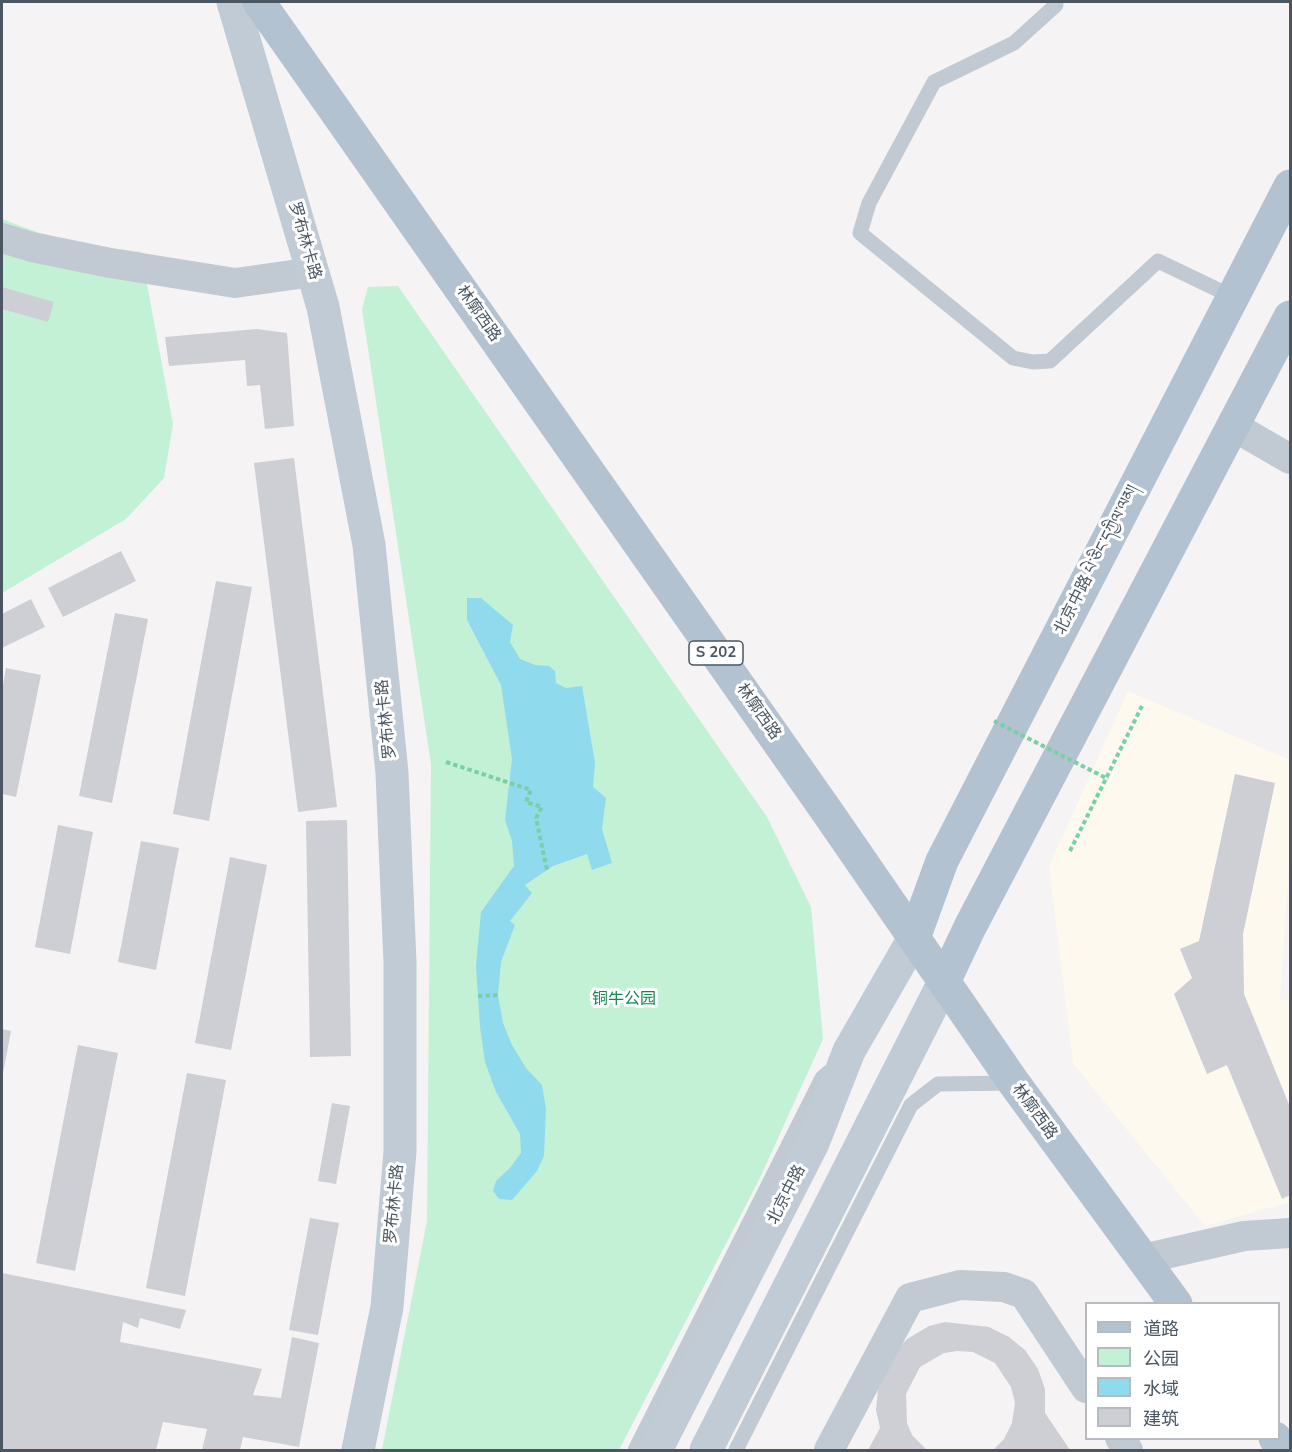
<!DOCTYPE html>
<html>
<head>
<meta charset="utf-8">
<style>
	body { margin:0 }
	#map { position:relative; width:1292px; height:1452px; overflow:hidden; background:#f5f3f3; font-family:"Nunito Sans","Noto Sans SC",sans-serif }
	canvas { display:block }
	.frame { position:absolute; inset:0; border:3px solid #4a5661; pointer-events:none }
	.legend { position:absolute; left:1085px; top:1302px; width:195px; height:138px; box-sizing:border-box; background:#fff; border:2px solid #b7bbc0; margin:0; padding:8px 10px; list-style:none; font-size:18px; color:#4a5661 }
	.legend li { display:flex; align-items:center; gap:12px; height:30px }
	.legend b { width:30px; border:2px solid #b7bbc0 }
</style>
</head>
<body>
<div id="map">
<canvas width="1292" height="1452"></canvas>
<div class="frame"></div>
<ul class="legend">
<li><b style="height:8px;background:#b3c2d1"></b>道路</li>
<li><b style="height:16px;background:#c3f1d5"></b>公园</li>
<li><b style="height:16px;background:#90daee"></b>水域</li>
<li><b style="height:16px;background:#cdcfd5"></b>建筑</li>
</ul>
</div>
<script>
const context = document.querySelector('canvas').getContext('2d');
context.lineJoin = 'round';
function fill(path, color) { context.fillStyle = color; context.fill(path, 'evenodd'); }
const toPath = rows => new Path2D(rows.map(r => 'M' + r).join(''));
function strokePath(path, color, width, dash) { context.strokeStyle = color; context.lineWidth = width; context.lineCap = dash ? 'butt' : 'round'; context.setLineDash(dash || []); context.stroke(path); }
function label(font, color, halo, rows, align = 'center') {
  context.font = font + ' "Nunito Sans","Noto Sans SC","Noto Serif Tibetan",sans-serif'; context.lineWidth = 6; context.setLineDash([]); context.textBaseline = 'middle'; context.strokeStyle = halo; context.fillStyle = color; for (const [text, x, y, turn = 0] of rows) {
    context.save(); context.translate(x, y); context.rotate((+turn || 0) * Math.PI / 180); context.textAlign = isNaN(turn) ? turn : align; if (halo) context.strokeText(text, 0, 0); context.fillText(text, 0, 0); context.restore();
  }
}
fill(toPath([
	[1128,691,1290,760,1290,850,1280,1000,1290,1000,1290,1202,1205,1226,1073,1063,1049,867]
]), '#fdf9ef');
fill(toPath([
	[2,219,61,241,141,252,173,424,164,478,126,519,2,593],
	[398,286,767,817,811,907,823,1039,759,1180,619,1450,382,1450,427,1221,431,764,362,309,368,287]
]), '#c3f1d5');
fill(toPath([
	[467,598,481,598,513,625,510,642,520,659,535,665,549,666,555,671,556,683,566,688,582,686,595,763,593,787,606,798,602,829,612,863,592,870,587,854,553,866,525,885,532,893,510,921,515,925,501,962,498,995,503,1023,512,1045,526,1068,542,1085,546,1109,544,1156,537,1171,512,1200,499,1199,493,1191,496,1181,510,1168,521,1153,520,1134,496,1092,485,1062,480,1027,476,966,481,912,514,866,512,841,505,820,512,759,501,685,467,620]
]), '#90daee');
fill(toPath([
	[2,287,54,302,48,322,2,309],
	[257,329,287,333,294,426,265,429,260,385,247,386,245,360,169,366,165,337],
	[294,458,337,807,298,812,254,463],
	[121,551,136,581,63,617,48,588],
	[216,581,252,587,209,821,173,814],
	[31,599,45,627,2,648,2,614],
	[115,613,148,619,112,803,79,796],
	[6,668,41,675,16,797,2,794,2,691],
	[1235,774,1275,783,1243,934,1244,994,1290,1107,1290,1195,1282,1199,1227,1065,1207,1074,1174,994,1192,978,1180,949,1199,941],
	[347,820,351,1056,310,1057,306,821],
	[58,825,93,832,70,954,35,947],
	[141,841,179,848,156,970,118,962],
	[230,857,267,865,231,1050,195,1043],
	[2,1029,11,1031,3,1073,2,1073],
	[78,1045,118,1053,75,1271,36,1263],
	[187,1073,226,1080,185,1296,146,1288],
	[332,1103,350,1106,336,1184,318,1181],
	[310,1218,339,1223,318,1335,289,1330],
	[2,1273,186,1310,180,1329,140,1318,138,1328,123,1322,120,1342,262,1369,253,1395,281,1398,292,1337,319,1343,299,1447,243,1437,240,1450,202,1450,207,1429,163,1422,156,1450,2,1450],
	[945,1322,989,1327,1009,1337,1025,1350,1038,1369,1045,1389,1045,1413,1070,1450,993,1450,1004,1439,1012,1423,1015,1403,1011,1387,995,1363,973,1352,957,1351,944,1353,920,1367,906,1394,907,1423,912,1435,927,1450,868,1450,880,1428,876,1410,878,1389,894,1353,907,1339,929,1326]
]), '#cdcfd5');
strokePath(toPath([
	[446,762,531,790,526,802,542,807,536,818,547,870],
	[1070,851,1142,706],
	[478,996,498,995]
]), '#7ad0a6', 4, [4.5, 3]);
strokePath(toPath([
	[1056,5,1014,43,934,82,869,203,860,233,1013,358,1033,362,1050,361,1158,261,1233,297],
	[635,1450,822,1078,829,1072],
	[736,1450,911,1105,938,1084,1014,1083]
]), '#c1cad2', 15);
strokePath(toPath([
	[2,238,32,247,110,263,235,283,313,272],
	[1233,426,1290,459],
	[1143,1259,1244,1236,1290,1233],
	[1120,1438,1128,1450],
	[829,1450,910,1298,960,1285,1004,1287,1024,1294,1086,1388]
]), '#c1cad2', 30);
strokePath(toPath([
	[233,2,323,307,369,545,392,773,400,963,400,1151,387,1307,358,1450],
	[656,1450,813,1143,849,1051,914,938],
	[706,1450,944,982]
]), '#c1cbd6', 33);
strokePath(toPath([
	[259,2,826,810,1014,1083,1176,1304],
	[914,938,942,861,1290,186],
	[944,982,970,927,1290,317],
	[1275,1438,1284,1450]
]), '#b3c2d1', 33);
strokePath(toPath([
	[994,721,1108,779]
]), '#7ad0a6', 4, [4.5, 3]);
for (const [x, y, w] of [
	[716,653,54]
]) { const box = new Path2D(); box.roundRect(x - w / 2, y - 12, w, 24, 4.5); context.fillStyle = '#fff'; context.fill(box); strokePath(box, '#4a5661', 1.5); }
label('bold 15px', '#4a5661', null, [
	["S 202",716,653]
]);
label('16px', '#4a5661', '#fff', [
	["罗布林卡路",304,241,74],
	["林廓西路",478,314,55],
	["北京中路 པེ་ཅིང་དཀྱིལ་ལམ།",1097,560,-63],
	["林廓西路",758,712,55],
	["罗布林卡路",387,719,-96],
	["林廓西路",1034,1112,54],
	["北京中路",787,1195,-63],
	["罗布林卡路",395,1204,-85]
]);
label('16px', '#17864f', '#fff', [
	["铜牛公园",624,1000]
]);
</script>
</body>
</html>
